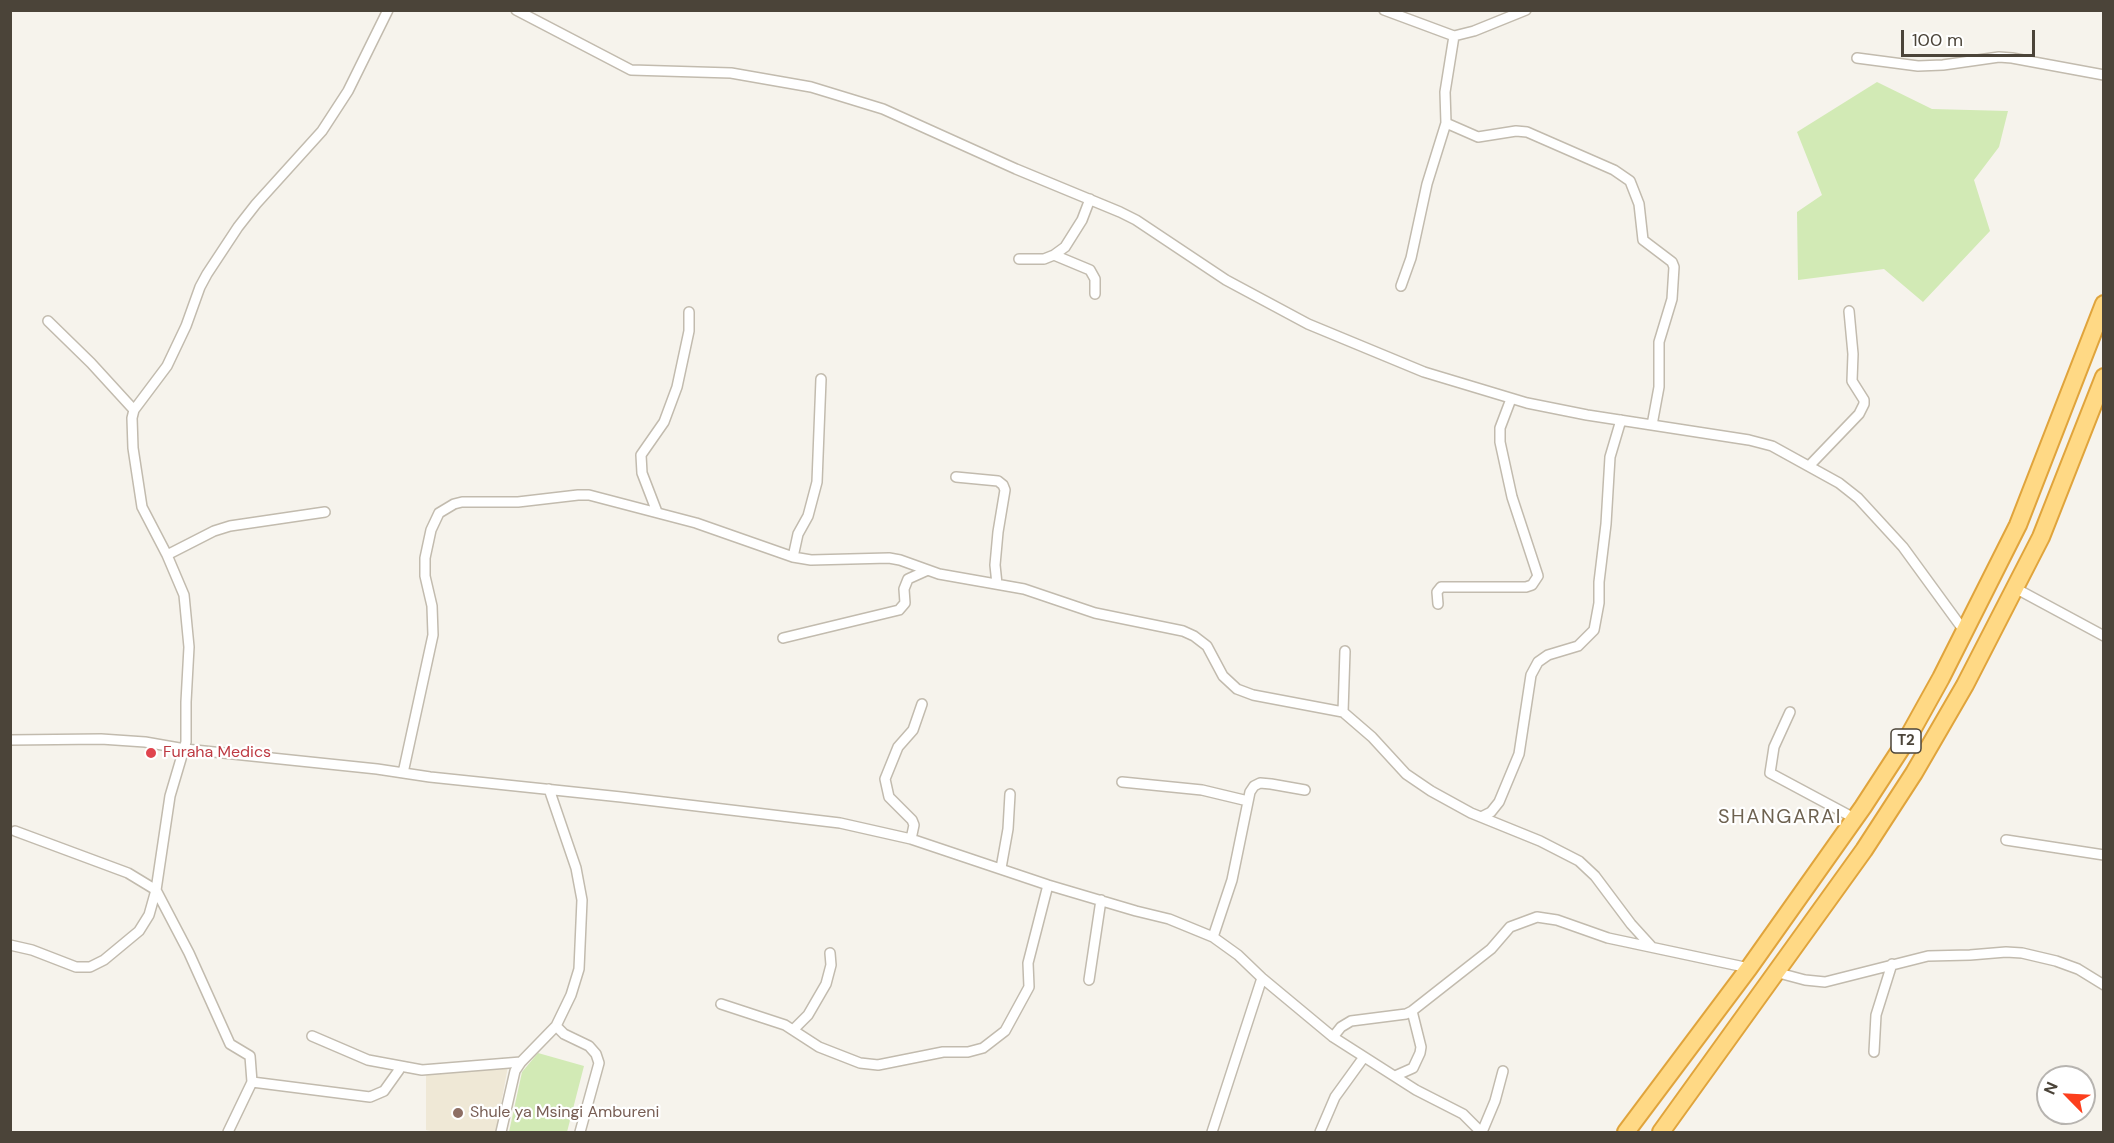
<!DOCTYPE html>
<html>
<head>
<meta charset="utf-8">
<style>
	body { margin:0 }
	#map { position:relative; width:2114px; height:1143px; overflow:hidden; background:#f6f3ec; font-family:"DM Sans",sans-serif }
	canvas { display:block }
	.frame { position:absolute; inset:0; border:12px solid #4b4439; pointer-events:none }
	.north { position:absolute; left:2036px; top:1065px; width:60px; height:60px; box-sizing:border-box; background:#fff; border:2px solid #b7b4b0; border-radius:50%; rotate:294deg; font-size:16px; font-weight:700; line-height:24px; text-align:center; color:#4b4439 }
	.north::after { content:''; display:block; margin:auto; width:21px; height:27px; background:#fc3f1d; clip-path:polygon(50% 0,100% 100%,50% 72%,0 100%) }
	.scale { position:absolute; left:1901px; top:30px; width:134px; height:27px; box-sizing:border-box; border:3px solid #4b4439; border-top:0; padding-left:8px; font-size:18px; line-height:21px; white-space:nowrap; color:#4b4439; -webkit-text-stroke:4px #fff; paint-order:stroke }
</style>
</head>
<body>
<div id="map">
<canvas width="2114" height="1143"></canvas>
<div class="frame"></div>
<div class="north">N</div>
<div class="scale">100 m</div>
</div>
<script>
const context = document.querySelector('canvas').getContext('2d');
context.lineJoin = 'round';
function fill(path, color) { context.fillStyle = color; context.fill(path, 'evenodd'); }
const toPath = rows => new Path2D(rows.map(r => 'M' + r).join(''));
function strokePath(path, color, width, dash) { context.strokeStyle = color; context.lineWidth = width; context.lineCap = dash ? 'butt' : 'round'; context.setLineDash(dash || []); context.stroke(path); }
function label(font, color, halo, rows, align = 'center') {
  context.font = font + ' "DM Sans",sans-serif'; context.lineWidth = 4.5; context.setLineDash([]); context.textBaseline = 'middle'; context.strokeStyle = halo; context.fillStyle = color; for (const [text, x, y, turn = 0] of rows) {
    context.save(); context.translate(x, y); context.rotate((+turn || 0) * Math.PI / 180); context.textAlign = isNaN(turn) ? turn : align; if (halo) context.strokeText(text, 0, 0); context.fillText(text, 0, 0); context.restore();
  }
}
fill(toPath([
	[508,1066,496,1132,436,1132,426,1130,426,1075]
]), '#efe8d6');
fill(toPath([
	[1877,82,1932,109,2008,111,1999,147,1974,180,1990,231,1923,302,1884,269,1798,280,1797,212,1822,195,1797,132],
	[538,1053,584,1066,567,1132,509,1132,522,1072]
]), '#d2eab5');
const minor = toPath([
	[516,10,631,70,731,73,811,87,883,109,1016,169,1120,212,1136,220,1226,280,1308,324,1424,372,1527,403,1587,415,1749,440,1772,446,1839,483,1858,498,1903,547,1965,632],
	[1384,10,1454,36,1474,31,1526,10],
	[1857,58,1918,66,1943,65,1999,57,2012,58,2104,75],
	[1446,123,1478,137,1516,131,1527,132,1614,170,1630,181,1639,204,1643,240,1672,262,1674,267,1672,299,1659,342,1659,387,1652,425],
	[1054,255,1090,270,1095,279,1095,294],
	[1019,259,1044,259,1054,255,1065,247,1082,220,1090,199],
	[1401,286,1411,258,1427,184,1446,123,1445,92,1454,36],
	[48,321,91,363,134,410],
	[1810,465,1859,414,1864,404,1864,400,1852,381,1853,354,1849,311],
	[956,477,998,481,1003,485,1005,490,998,532,995,565,997,584],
	[657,512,642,473,641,455,664,422,677,387,689,331,689,312],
	[167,555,214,531,230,526,325,512],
	[793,557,798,534,808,516,817,482,821,379],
	[2015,588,2104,636],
	[1438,604,1437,592,1441,587,1526,587,1532,585,1538,576,1512,497,1500,442,1500,428,1511,399],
	[783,638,899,610,905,603,904,589,908,579,928,570],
	[1343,712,1345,651],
	[1790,712,1774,747,1770,773,1854,818],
	[10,740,101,739,145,742,185,749,377,769,430,777,621,797,840,823,911,839,1048,885,1136,911,1169,919,1213,937,1238,955,1262,978,1333,1037,1416,1090,1463,1114,1481,1132],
	[403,773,433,635,432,606,425,576,425,558,431,530,439,513,454,504,462,502,518,502,578,495,589,495,696,523,793,557,811,560,889,558,900,560,939,574,1024,589,1095,613,1183,631,1194,636,1207,646,1223,676,1237,689,1253,695,1343,712,1372,737,1406,774,1431,791,1471,813,1540,841,1579,861,1595,876,1631,924,1651,946],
	[1122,782,1202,790,1248,801],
	[1481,817,1491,812,1499,802,1519,754,1531,675,1538,662,1548,655,1578,646,1594,630,1599,603,1599,582,1606,524,1610,457,1621,420],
	[15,831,128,873,156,890,189,953,230,1044,250,1056,252,1082],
	[911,839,914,825,912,820,889,797,885,779,898,747,913,730,922,704],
	[2006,840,2104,855],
	[1001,868,1008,829,1010,794],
	[1213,937,1232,880,1250,792,1254,786,1260,783,1271,784,1305,790],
	[10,945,32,950,76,967,90,967,104,960,139,931,149,915,156,890,170,796,186,742,186,702,189,647,184,595,167,555,142,507,133,448,132,418,134,410,167,366,186,326,200,287,207,274,238,227,256,204,322,131,348,91,388,10],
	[1775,972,1805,980,1825,982,1928,956,1970,955,2006,952,2022,953,2056,961,2078,969,2104,985],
	[1089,980,1101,900],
	[721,1004,785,1025,819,1047,860,1063,878,1065,943,1052,968,1052,983,1048,1005,1031,1029,987,1028,963,1048,885],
	[556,1026,564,1034,589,1046,596,1054,599,1063,580,1132],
	[794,1029,808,1015,826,984,831,965,830,953],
	[312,1036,368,1060,422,1070,521,1062],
	[1333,1037,1341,1027,1351,1021,1406,1014,1412,1011,1491,949,1510,927,1537,917,1557,920,1608,938,1749,968],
	[1874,1052,1876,1015,1892,964],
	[1395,1076,1413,1068,1420,1053,1421,1047,1412,1011],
	[228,1132,252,1082,370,1097,384,1091,399,1070],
	[501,1132,515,1071,521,1062,556,1026,571,995,579,969,582,900,576,868,549,789],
	[1212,1132,1262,978],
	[1320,1132,1335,1097,1364,1057],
	[1482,1132,1495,1101,1503,1071]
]);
const trunk = toPath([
	[1626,1132,1749,968,1863,807,1906,741,1941,678,2018,525,2104,304],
	[1661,1132,1864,850,1914,773,1965,685,2041,537,2104,377]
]);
strokePath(minor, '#c2bbae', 12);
strokePath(trunk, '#e0a43c', 20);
strokePath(minor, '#fff', 9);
strokePath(trunk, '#ffd985', 16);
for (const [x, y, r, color] of [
	[151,753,6,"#e0444e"],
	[458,1113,6,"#8d6e63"]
]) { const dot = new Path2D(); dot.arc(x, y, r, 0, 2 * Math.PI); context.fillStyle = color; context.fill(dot); strokePath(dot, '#fff', 2); }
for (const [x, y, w] of [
	[1906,741,30]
]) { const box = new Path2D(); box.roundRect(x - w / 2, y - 12, w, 24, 4.5); context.fillStyle = '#fff'; context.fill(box); strokePath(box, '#4b4439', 1.5); }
label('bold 15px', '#4b4439', null, [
	["T2",1906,741]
]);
label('16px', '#be3a42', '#fff', [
	["Furaha Medics",163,753]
], 'left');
label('16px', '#785e54', '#fff', [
	["Shule ya Msingi Ambureni",470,1113]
], 'left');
context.letterSpacing = '1.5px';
label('20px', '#6e6250', '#fff', [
	["SHANGARAI",1780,818]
]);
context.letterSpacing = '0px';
</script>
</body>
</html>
